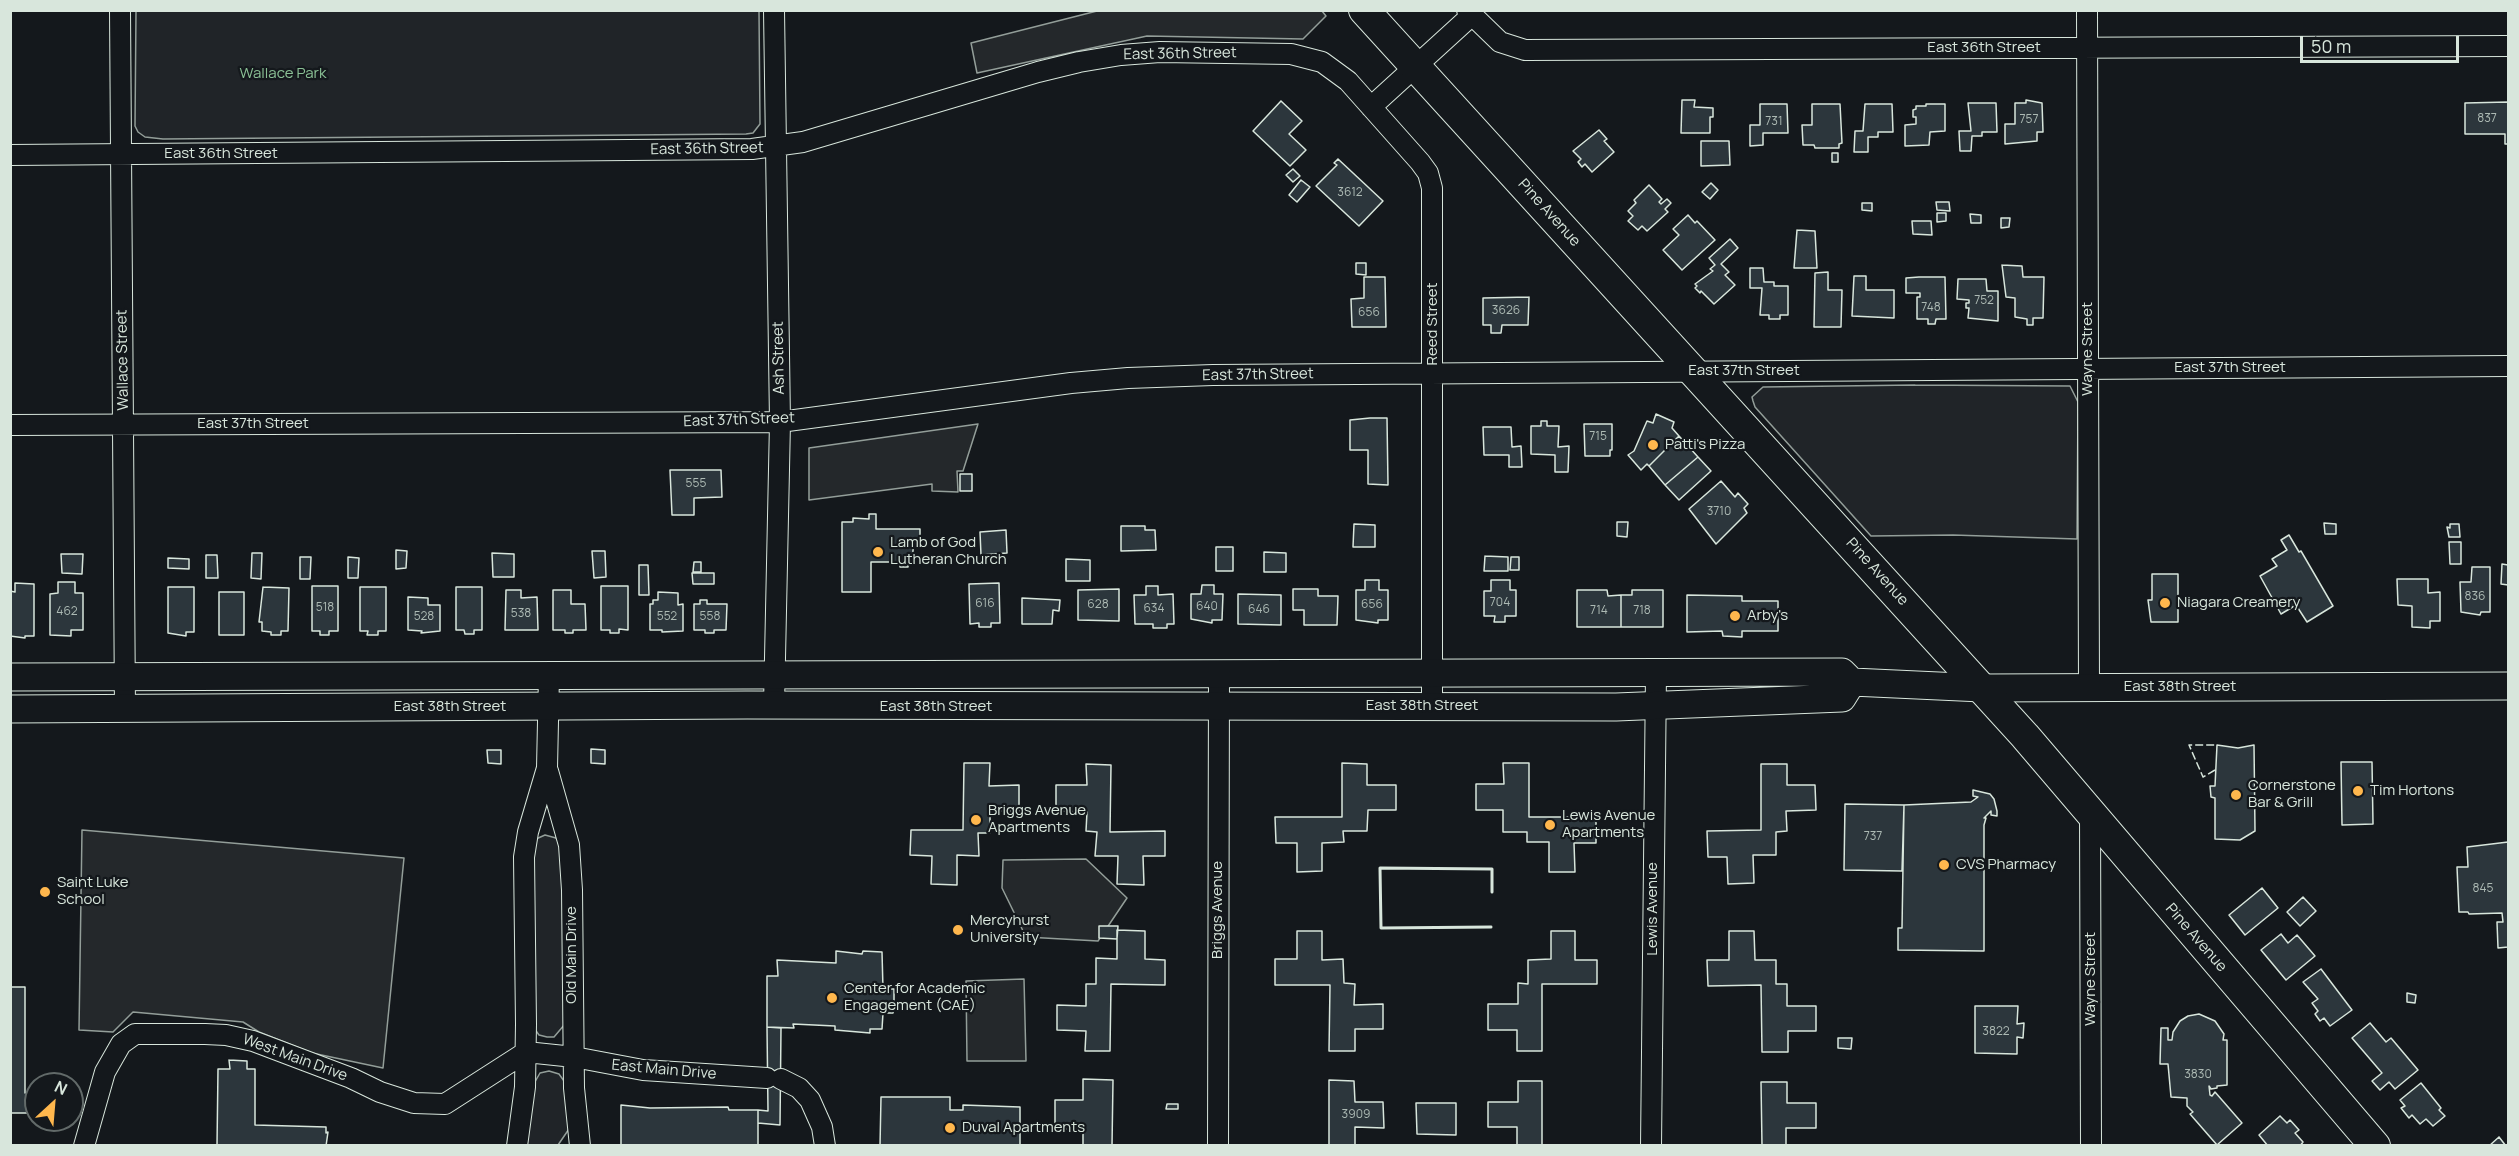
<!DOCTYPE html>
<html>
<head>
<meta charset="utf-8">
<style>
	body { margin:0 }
	#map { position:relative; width:2519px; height:1156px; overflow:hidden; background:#14181c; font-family:Manrope,sans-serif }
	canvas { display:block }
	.frame { position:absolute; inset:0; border:12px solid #d8e6dc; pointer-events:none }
	.north { position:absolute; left:24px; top:1072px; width:60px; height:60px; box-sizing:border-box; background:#14181c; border:2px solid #626a69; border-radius:50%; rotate:26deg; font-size:16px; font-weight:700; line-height:24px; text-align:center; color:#d8e6dc }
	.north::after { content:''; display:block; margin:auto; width:21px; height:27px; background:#ffb74d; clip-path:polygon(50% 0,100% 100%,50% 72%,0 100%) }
	.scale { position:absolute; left:2300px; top:36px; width:159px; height:27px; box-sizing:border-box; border:3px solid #d8e6dc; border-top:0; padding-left:8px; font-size:18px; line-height:21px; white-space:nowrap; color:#d8e6dc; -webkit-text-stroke:4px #14181c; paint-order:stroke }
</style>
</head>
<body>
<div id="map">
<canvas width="2519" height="1156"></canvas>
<div class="frame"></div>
<div class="north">N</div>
<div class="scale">50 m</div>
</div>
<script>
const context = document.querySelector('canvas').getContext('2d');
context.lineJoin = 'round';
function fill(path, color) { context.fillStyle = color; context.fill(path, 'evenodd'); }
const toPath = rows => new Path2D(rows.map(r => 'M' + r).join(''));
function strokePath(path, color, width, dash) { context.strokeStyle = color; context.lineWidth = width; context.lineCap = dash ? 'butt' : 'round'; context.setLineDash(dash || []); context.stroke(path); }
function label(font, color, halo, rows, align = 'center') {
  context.font = font + ' Manrope,sans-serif'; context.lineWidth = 4.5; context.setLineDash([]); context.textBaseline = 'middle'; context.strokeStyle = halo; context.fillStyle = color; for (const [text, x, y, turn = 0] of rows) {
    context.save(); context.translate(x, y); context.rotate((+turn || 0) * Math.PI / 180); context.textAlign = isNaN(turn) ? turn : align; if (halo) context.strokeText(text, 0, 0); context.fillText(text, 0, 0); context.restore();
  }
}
const green = toPath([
	[136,11,759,11,760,124,753,133,746,134,163,139,145,137,138,132,135,126,136,11],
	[1915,385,2070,386,2078,402,2077,539,1953,535,1871,536,1755,407,1753,401,1752,397,1763,387,1915,385],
	[545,835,556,838,561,845,562,852,565,1024,554,1037,547,1037,539,1035,534,1028,530,857,536,839,545,835],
	[549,1071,559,1074,564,1081,569,1129,558,1145,524,1146,532,1087,540,1073,549,1071]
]);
fill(green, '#202428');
strokePath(green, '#939e99', 1.5);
const parking = toPath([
	[1322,11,1326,16,1303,39,1147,36,977,73,971,43,1097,11,1322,11],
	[978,424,963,471,957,471,958,492,932,491,932,484,809,500,809,448,978,424],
	[82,830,404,858,383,1068,312,1053,259,1032,243,1022,133,1012,113,1032,79,1030,82,830],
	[1086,859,1127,898,1098,941,1026,937,1002,888,1003,860,1086,859],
	[1024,979,1026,1061,967,1061,966,981,1024,979]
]);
fill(parking, '#24282b');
strokePath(parking, '#939e99', 1.5);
const building = toPath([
	[1682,100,1695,100,1694,107,1713,108,1713,117,1710,117,1710,133,1681,133,1682,100],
	[2026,100,2042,103,2043,132,2037,132,2037,141,2005,144,2005,124,2015,124,2015,103,2026,103,2026,100],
	[1281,101,1302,121,1289,134,1306,150,1290,166,1253,131,1281,101],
	[2508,102,2508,144,2505,144,2505,134,2465,134,2465,103,2508,102],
	[1968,103,1996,103,1997,132,1982,132,1982,136,1972,136,1971,151,1960,151,1959,131,1971,131,1968,103],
	[1760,104,1787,104,1788,133,1763,133,1763,145,1750,146,1750,125,1760,125,1760,104],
	[1812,104,1840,104,1842,143,1839,144,1839,148,1815,148,1814,145,1803,145,1802,125,1812,125,1812,104],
	[1865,104,1892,104,1893,132,1878,132,1878,137,1868,137,1868,152,1854,152,1855,131,1863,131,1865,104],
	[1926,104,1945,104,1945,131,1930,132,1929,145,1905,146,1905,125,1916,124,1916,117,1913,117,1913,110,1916,109,1916,106,1926,106,1926,104],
	[1599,130,1607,139,1604,141,1614,152,1592,172,1585,164,1582,167,1578,162,1581,159,1573,151,1599,130],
	[1701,141,1729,141,1730,165,1701,166,1701,141],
	[1832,153,1838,153,1838,162,1832,162,1832,153],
	[1338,159,1383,201,1359,226,1316,186,1337,165,1334,163,1338,159],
	[1293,169,1300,176,1293,182,1286,175,1293,169],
	[1301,180,1310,187,1297,202,1289,195,1301,180],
	[1711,183,1718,190,1710,199,1702,192,1711,183],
	[1649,185,1662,199,1659,202,1661,204,1667,199,1671,203,1665,209,1668,212,1647,231,1642,226,1638,230,1628,221,1633,216,1628,211,1636,203,1634,200,1649,185],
	[1936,202,1949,202,1950,211,1937,210,1936,202],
	[1862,203,1872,203,1872,211,1862,210,1862,203],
	[1937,213,1946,213,1946,221,1937,222,1937,213],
	[1970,214,1981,215,1981,223,1971,223,1970,214],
	[1688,215,1695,223,1697,221,1715,240,1682,270,1663,250,1679,235,1673,229,1688,215],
	[2001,218,2010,218,2009,227,2001,228,2001,218],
	[1912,221,1931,221,1932,235,1913,234,1912,221],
	[1797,230,1815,231,1817,268,1794,268,1797,230],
	[1730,239,1738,248,1721,264,1729,272,1725,275,1735,285,1714,304,1701,291,1700,293,1695,288,1697,286,1695,284,1713,271,1710,269,1715,265,1709,258,1730,239],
	[1356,263,1366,263,1366,275,1356,274,1356,263],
	[2002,265,2022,266,2023,277,2044,277,2043,318,2033,318,2033,325,2027,325,2027,319,2015,317,2015,298,2006,297,2002,265],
	[1750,268,1763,268,1764,282,1774,282,1774,286,1788,286,1788,315,1780,315,1780,319,1769,319,1769,315,1760,315,1762,288,1750,288,1750,268],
	[1828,272,1828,290,1842,290,1841,327,1814,327,1815,273,1828,272],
	[1854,276,1866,276,1866,290,1894,290,1894,318,1852,316,1854,276],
	[1364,277,1385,277,1386,327,1352,327,1351,299,1364,298,1364,277],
	[1919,277,1945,277,1946,319,1936,319,1935,324,1928,324,1928,319,1917,319,1917,297,1920,297,1920,293,1906,293,1906,278,1919,277],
	[1958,279,1986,279,1987,291,1998,291,1998,321,1968,318,1969,308,1966,308,1966,303,1969,303,1969,300,1957,299,1958,279],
	[1529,297,1528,325,1502,325,1501,333,1491,333,1491,325,1483,325,1483,298,1529,297],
	[1656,414,1674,422,1672,428,1679,436,1649,466,1647,464,1641,470,1628,455,1634,451,1647,421,1653,423,1656,414],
	[1370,418,1387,418,1388,485,1368,484,1368,450,1350,450,1350,420,1370,418],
	[1541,421,1547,421,1547,426,1559,426,1558,447,1569,446,1568,472,1555,472,1555,455,1531,454,1531,426,1541,426,1541,421],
	[1584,424,1612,424,1612,450,1610,450,1610,456,1585,456,1584,424],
	[1483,427,1511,427,1512,447,1521,446,1522,467,1509,467,1509,455,1484,455,1483,427],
	[1679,436,1698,457,1665,485,1649,466,1679,436],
	[1698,457,1711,471,1679,500,1665,485,1698,457],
	[670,470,721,470,722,497,694,498,694,515,672,515,670,470],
	[960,474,972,474,972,491,960,491,960,474],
	[1721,481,1735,497,1738,493,1748,504,1744,508,1747,513,1716,544,1689,509,1721,481],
	[869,514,876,514,876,529,920,529,920,543,913,543,913,562,908,562,908,567,900,567,900,562,871,562,871,592,842,592,842,522,853,522,853,518,869,519,869,514],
	[1617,522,1628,522,1627,537,1617,536,1617,522],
	[2324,523,2336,524,2336,534,2325,534,2324,523],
	[1354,524,1375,525,1375,547,1353,547,1354,524],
	[2450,524,2459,524,2460,537,2449,537,2447,527,2450,528,2450,524],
	[1121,526,1145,526,1145,530,1155,530,1156,550,1121,551,1121,526],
	[1006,530,1007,553,981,555,980,532,1006,530],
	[2289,535,2299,552,2301,551,2333,606,2307,622,2296,605,2281,614,2260,576,2277,566,2272,559,2287,550,2281,540,2289,535],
	[2449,542,2461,542,2461,564,2450,564,2449,542],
	[1216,547,1233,547,1233,571,1216,571,1216,547],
	[396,550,407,551,406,568,396,569,396,550],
	[592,551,605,551,606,577,594,578,592,551],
	[1264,552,1286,553,1286,572,1264,572,1264,552],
	[252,553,262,553,261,579,251,578,252,553],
	[492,553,514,554,514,577,493,577,492,553],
	[61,554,83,554,82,574,62,573,61,554],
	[206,555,217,555,218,578,206,578,206,555],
	[1485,556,1508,557,1508,571,1484,571,1485,556],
	[300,557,311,557,310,579,300,579,300,557],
	[348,557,359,558,358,578,348,578,348,557],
	[1511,557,1519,557,1519,570,1510,570,1511,557],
	[168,558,189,559,189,569,168,568,168,558],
	[1066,559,1090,560,1090,581,1066,581,1066,559],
	[694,562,701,562,701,572,693,572,694,562],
	[2502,564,2508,565,2508,585,2501,584,2502,564],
	[639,565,648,565,649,595,639,595,639,565],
	[2472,567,2490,567,2490,612,2481,612,2480,615,2461,612,2460,582,2471,582,2472,567],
	[692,573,714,573,714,584,693,584,692,573],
	[2152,574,2178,574,2178,622,2151,622,2148,600,2152,600,2152,574],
	[2397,579,2428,579,2428,593,2440,592,2440,621,2430,621,2430,628,2412,627,2412,606,2398,605,2397,579],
	[1365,580,1379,580,1379,590,1388,590,1388,620,1378,620,1378,623,1356,620,1356,590,1365,590,1365,580],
	[1491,580,1510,580,1510,590,1516,590,1516,616,1505,616,1505,622,1494,622,1495,616,1484,616,1484,591,1491,591,1491,580],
	[58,582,75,582,75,593,83,593,83,630,71,630,71,636,50,635,50,594,58,593,58,582],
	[15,583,34,584,34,636,25,636,25,638,10,636,10,591,15,592,15,583],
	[999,583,1000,623,991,623,991,627,979,627,979,623,970,624,969,584,999,583],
	[1202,585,1214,585,1214,594,1223,594,1222,620,1212,620,1212,623,1191,619,1191,594,1201,594,1202,585],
	[312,586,338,586,338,631,329,631,329,635,320,635,320,631,312,631,312,586],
	[601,586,628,586,628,630,619,629,619,633,610,633,610,630,601,630,601,586],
	[1146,586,1158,586,1158,595,1173,594,1174,624,1167,624,1167,628,1153,628,1153,624,1135,624,1134,595,1146,595,1146,586],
	[168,587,194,587,194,632,186,632,186,636,168,633,168,587],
	[263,587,289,588,288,631,281,631,281,635,271,635,271,632,262,631,262,622,259,622,263,587],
	[360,587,386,587,386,631,378,631,378,635,367,635,368,631,360,631,360,587],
	[456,587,482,587,482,630,474,630,474,634,465,634,464,630,456,630,456,587],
	[1119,589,1119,621,1078,620,1078,590,1119,589],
	[1293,589,1318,589,1318,596,1338,596,1337,625,1304,625,1304,610,1293,610,1293,589],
	[506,590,521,590,521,598,537,597,538,630,505,630,506,590],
	[553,590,571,590,571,604,585,604,586,630,573,630,573,633,565,633,565,630,553,630,553,590],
	[1577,590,1607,590,1608,596,1621,595,1621,627,1577,627,1577,590],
	[1632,590,1663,590,1663,627,1621,627,1621,595,1632,595,1632,590],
	[219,592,244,592,244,635,219,635,219,592],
	[658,592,678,593,678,605,683,604,683,631,662,632,662,630,650,630,650,604,653,604,653,600,658,600,658,592],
	[1238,594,1281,595,1281,625,1238,624,1238,594],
	[1687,595,1742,596,1742,601,1778,601,1778,631,1742,631,1742,637,1723,636,1722,631,1687,632,1687,595],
	[408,597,428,598,428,605,440,605,440,631,421,633,422,631,408,630,408,597],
	[1022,598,1060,600,1059,611,1053,610,1052,624,1022,624,1022,598],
	[700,600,707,600,707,604,727,604,726,630,714,630,714,633,705,633,705,630,694,630,694,604,700,604,700,600],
	[2217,745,2238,748,2254,745,2255,831,2240,840,2215,839,2215,798,2211,797,2210,786,2215,786,2217,745],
	[591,749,605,750,605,764,591,763,591,749],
	[487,750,501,750,501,764,488,763,487,750],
	[2341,762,2372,762,2373,824,2342,825,2341,762],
	[964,763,990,763,989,786,1019,785,1019,811,990,811,990,833,978,833,979,856,957,855,957,885,931,884,932,856,910,855,911,830,963,830,964,763],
	[1342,763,1367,764,1367,785,1396,785,1396,810,1368,810,1367,831,1343,831,1344,842,1322,843,1322,871,1297,872,1297,843,1276,843,1275,817,1342,817,1342,763],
	[1503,763,1529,763,1529,817,1596,817,1596,843,1574,843,1575,872,1549,872,1549,842,1527,842,1527,832,1503,832,1503,810,1476,810,1476,784,1504,784,1503,763],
	[1086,764,1111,765,1110,832,1165,831,1165,856,1143,856,1144,885,1117,884,1118,856,1095,856,1097,832,1086,831,1087,812,1056,811,1056,785,1087,785,1086,764],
	[1761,764,1787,764,1787,785,1815,785,1816,810,1786,811,1787,831,1776,832,1776,855,1753,855,1754,883,1728,884,1727,857,1708,857,1707,831,1761,830,1761,764],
	[1973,790,1990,794,1994,799,1997,811,1997,816,1991,815,1991,811,1984,818,1986,818,1984,825,1984,951,1898,950,1898,928,1902,928,1904,805,1971,802,1978,797,1973,796,1973,790],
	[1845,804,1904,805,1902,871,1844,870,1845,804],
	[2508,842,2508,947,2498,948,2497,922,2503,922,2502,913,2469,914,2468,912,2459,912,2457,867,2468,867,2467,847,2508,842],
	[2262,888,2278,908,2245,935,2229,915,2262,888],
	[2303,897,2316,911,2300,926,2287,912,2303,897],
	[1099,926,1118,926,1117,939,1099,938,1099,926],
	[1117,930,1145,931,1145,959,1165,960,1165,985,1111,984,1110,1051,1085,1051,1086,1031,1057,1030,1057,1005,1086,1006,1086,984,1096,984,1096,958,1117,959,1117,930],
	[1297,931,1322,931,1322,960,1343,959,1344,983,1355,984,1354,1005,1383,1004,1383,1029,1355,1029,1355,1051,1329,1051,1330,985,1275,985,1275,959,1297,959,1297,931],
	[1551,931,1575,931,1575,960,1597,960,1597,984,1542,984,1542,1051,1517,1051,1517,1030,1488,1030,1488,1004,1518,1004,1518,983,1528,984,1528,960,1551,959,1551,931],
	[1729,931,1754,931,1755,960,1776,960,1776,984,1787,984,1787,1006,1816,1006,1816,1031,1788,1031,1788,1052,1762,1052,1761,985,1708,986,1707,960,1729,960,1729,931],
	[2281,934,2288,943,2297,935,2315,956,2286,980,2261,950,2281,934],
	[836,951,862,954,863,951,882,952,883,989,894,989,894,1003,893,1013,883,1013,882,1029,870,1029,870,1033,835,1030,835,1026,793,1024,794,1028,767,1027,767,976,778,976,777,960,836,963,836,951],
	[2321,969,2352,1010,2330,1026,2324,1018,2320,1021,2315,1014,2318,1011,2312,1003,2318,999,2303,982,2321,969],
	[10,987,25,987,25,1093,32,1093,32,1113,10,1113,10,987],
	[2407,993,2416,995,2415,1003,2407,1002,2407,993],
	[1975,1006,2018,1006,2017,1024,2024,1023,2023,1038,2017,1037,2017,1054,1975,1053,1975,1006],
	[2199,1014,2215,1021,2224,1034,2223,1040,2227,1040,2227,1085,2217,1086,2217,1088,2211,1089,2209,1086,2210,1095,2212,1096,2215,1092,2242,1123,2217,1145,2190,1114,2193,1112,2187,1106,2187,1098,2171,1097,2168,1064,2160,1064,2161,1028,2168,1028,2168,1040,2172,1040,2173,1032,2180,1021,2188,1016,2199,1014],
	[2370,1023,2386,1042,2391,1038,2418,1070,2395,1089,2389,1082,2380,1090,2372,1081,2382,1073,2352,1038,2370,1023],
	[767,1027,781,1028,780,1125,758,1123,758,1110,768,1111,767,1027],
	[1838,1038,1852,1038,1851,1049,1838,1048,1838,1038],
	[229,1060,247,1061,247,1069,255,1069,255,1125,326,1127,326,1133,328,1132,326,1146,217,1146,218,1069,230,1069,229,1060],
	[1083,1079,1113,1080,1112,1146,1083,1146,1083,1129,1055,1129,1055,1100,1083,1100,1083,1079],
	[1329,1080,1354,1081,1355,1102,1383,1102,1384,1128,1355,1127,1355,1146,1329,1146,1329,1080],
	[1518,1081,1542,1081,1542,1146,1517,1146,1517,1127,1488,1127,1488,1102,1518,1102,1518,1081],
	[1761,1082,1787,1082,1787,1103,1816,1103,1816,1128,1786,1128,1786,1146,1762,1146,1761,1082],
	[2421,1083,2441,1108,2439,1110,2445,1116,2433,1126,2426,1119,2420,1124,2412,1115,2409,1118,2401,1108,2405,1106,2400,1100,2421,1083],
	[881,1097,950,1097,950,1110,963,1110,963,1105,1020,1107,1020,1146,880,1146,881,1097],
	[1416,1103,1456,1103,1456,1135,1417,1134,1416,1103],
	[1167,1104,1178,1104,1178,1109,1166,1109,1167,1104],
	[621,1105,650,1108,728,1107,729,1110,758,1110,758,1146,621,1146,621,1105],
	[2280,1116,2287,1123,2290,1120,2299,1130,2295,1133,2303,1142,2300,1146,2268,1146,2259,1135,2280,1116],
	[2499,1137,2506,1146,2489,1146,2499,1137]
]);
fill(building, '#2c363c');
strokePath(building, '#d8e6dc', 1.5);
const street = toPath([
	[120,10,125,709],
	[1467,10,1500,42,1525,50,2508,46],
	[2087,10,2089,687],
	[1371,107,1472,15],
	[10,155,752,149,803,142,1038,72,1079,62,1121,55,1160,52,1291,54,1322,62,1348,81,1420,162,1428,173,1432,188,1432,706],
	[10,425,780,422,1071,383,1128,378,1213,375,2508,366],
	[774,705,780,422,774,10],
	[548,771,569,845,572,890,574,1088,580,1146],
	[2090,813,2091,1146],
	[781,1079,799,1088,810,1100,822,1127,825,1146],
	[84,1146,105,1072,121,1044,135,1034,205,1034,226,1035,253,1041,351,1078,380,1092,414,1103,445,1104,526,1052,574,1057,643,1070,767,1078],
	[517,1146,525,1087,526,1024,524,857,528,832,547,768,549,675],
	[1218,1146,1219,674],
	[1651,1146,1656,673]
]);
const secondary = toPath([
	[10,677,1842,672,1852,682,1982,688,2508,686],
	[10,709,747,705,1616,707,1842,698,1852,682]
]);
const primary = toPath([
	[1364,10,2025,736,2375,1146]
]);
strokePath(street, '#d8e6dc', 22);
strokePath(secondary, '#d8e6dc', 29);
strokePath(primary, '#d8e6dc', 32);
strokePath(street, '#14181c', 20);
strokePath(secondary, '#14181c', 27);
strokePath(primary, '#14181c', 30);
strokePath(toPath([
	[2215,770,2203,777,2189,745,2217,745]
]), '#d8e6dc', 1.5, [8, 3]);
strokePath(toPath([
	[1491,927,1381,928,1380,868,1492,869,1492,892]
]), '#d8e6dc', 3);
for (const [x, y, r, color] of [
	[1653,445,6,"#ffb74d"],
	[878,552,6,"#ffb74d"],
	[2165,603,6,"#ffb74d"],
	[1735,616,6,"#ffb74d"],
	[2358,791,6,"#ffb74d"],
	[2236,795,6,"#ffb74d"],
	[976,820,6,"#ffb74d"],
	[1550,825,6,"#ffb74d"],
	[1944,865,6,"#ffb74d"],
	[45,892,6,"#ffb74d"],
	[958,930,6,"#ffb74d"],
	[832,998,6,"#ffb74d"],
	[950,1128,6,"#ffb74d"]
]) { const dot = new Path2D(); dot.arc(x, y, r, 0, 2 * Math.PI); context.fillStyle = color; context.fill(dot); strokePath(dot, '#14181c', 2); }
label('12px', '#adbab4', null, [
	["837",2487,119],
	["757",2029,120],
	["731",1774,122],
	["3612",1350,193],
	["752",1984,301],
	["748",1931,308],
	["3626",1506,311],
	["656",1369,313],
	["715",1598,437],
	["555",696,484],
	["3710",1719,512],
	["836",2475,597],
	["704",1500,603],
	["616",985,604],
	["628",1098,605],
	["656",1372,605],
	["640",1207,607],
	["518",325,608],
	["634",1154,609],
	["646",1259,610],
	["714",1599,611],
	["718",1642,611],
	["462",67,612],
	["538",521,614],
	["528",424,617],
	["552",667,617],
	["558",710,617],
	["737",1873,837],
	["845",2483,889],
	["3822",1996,1032],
	["3830",2198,1075],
	["3909",1356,1115]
]);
label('15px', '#d8e6dc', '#14181c', [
	["East 36th Street",1984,48],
	["East 36th Street",1180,54,-1],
	["East 36th Street",707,149,-1],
	["East 36th Street",221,154],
	["Pine Avenue",1549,213,48],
	["Reed Street",1433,324,-90],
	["Wayne Street",2088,349,-90],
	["Ash Street",779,358,-91],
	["Wallace Street",123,360,-91],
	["East 37th Street",2230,368],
	["East 37th Street",1744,371],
	["East 37th Street",1258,375,-1],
	["East 37th Street",739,420,-2],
	["East 37th Street",253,424],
	["Pine Avenue",1877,572,48],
	["East 38th Street",2180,687],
	["East 38th Street",1422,706],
	["East 38th Street",450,707],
	["East 38th Street",936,707],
	["Lewis Avenue",1653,909,-90],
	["Briggs Avenue",1218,910,-90],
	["Pine Avenue",2196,938,49],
	["Old Main Drive",572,955,-90],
	["Wayne Street",2091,979,-90],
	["West Main Drive",295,1058,20],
	["East Main Drive",664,1070,5]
]);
label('15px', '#8ac095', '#14181c', [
	["Wallace Park",283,74]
]);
label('15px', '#d8e6dc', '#14181c', [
	["Patti's Pizza",1665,445],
	["Lamb of God",890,543],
	["Lutheran Church",890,560],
	["Niagara Creamery",2177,603],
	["Arby's",1747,616],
	["Cornerstone",2248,786],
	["Bar & Grill",2248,803],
	["Tim Hortons",2370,791],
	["Briggs Avenue",988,811],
	["Apartments",988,828],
	["Lewis Avenue",1562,816],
	["Apartments",1562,833],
	["CVS Pharmacy",1956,865],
	["Saint Luke",57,883],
	["School",57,900],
	["Mercyhurst",970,921],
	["University",970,938],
	["Center for Academic",844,989],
	["Engagement (CAE)",844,1006],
	["Duval Apartments",962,1128]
], 'left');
</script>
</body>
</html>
